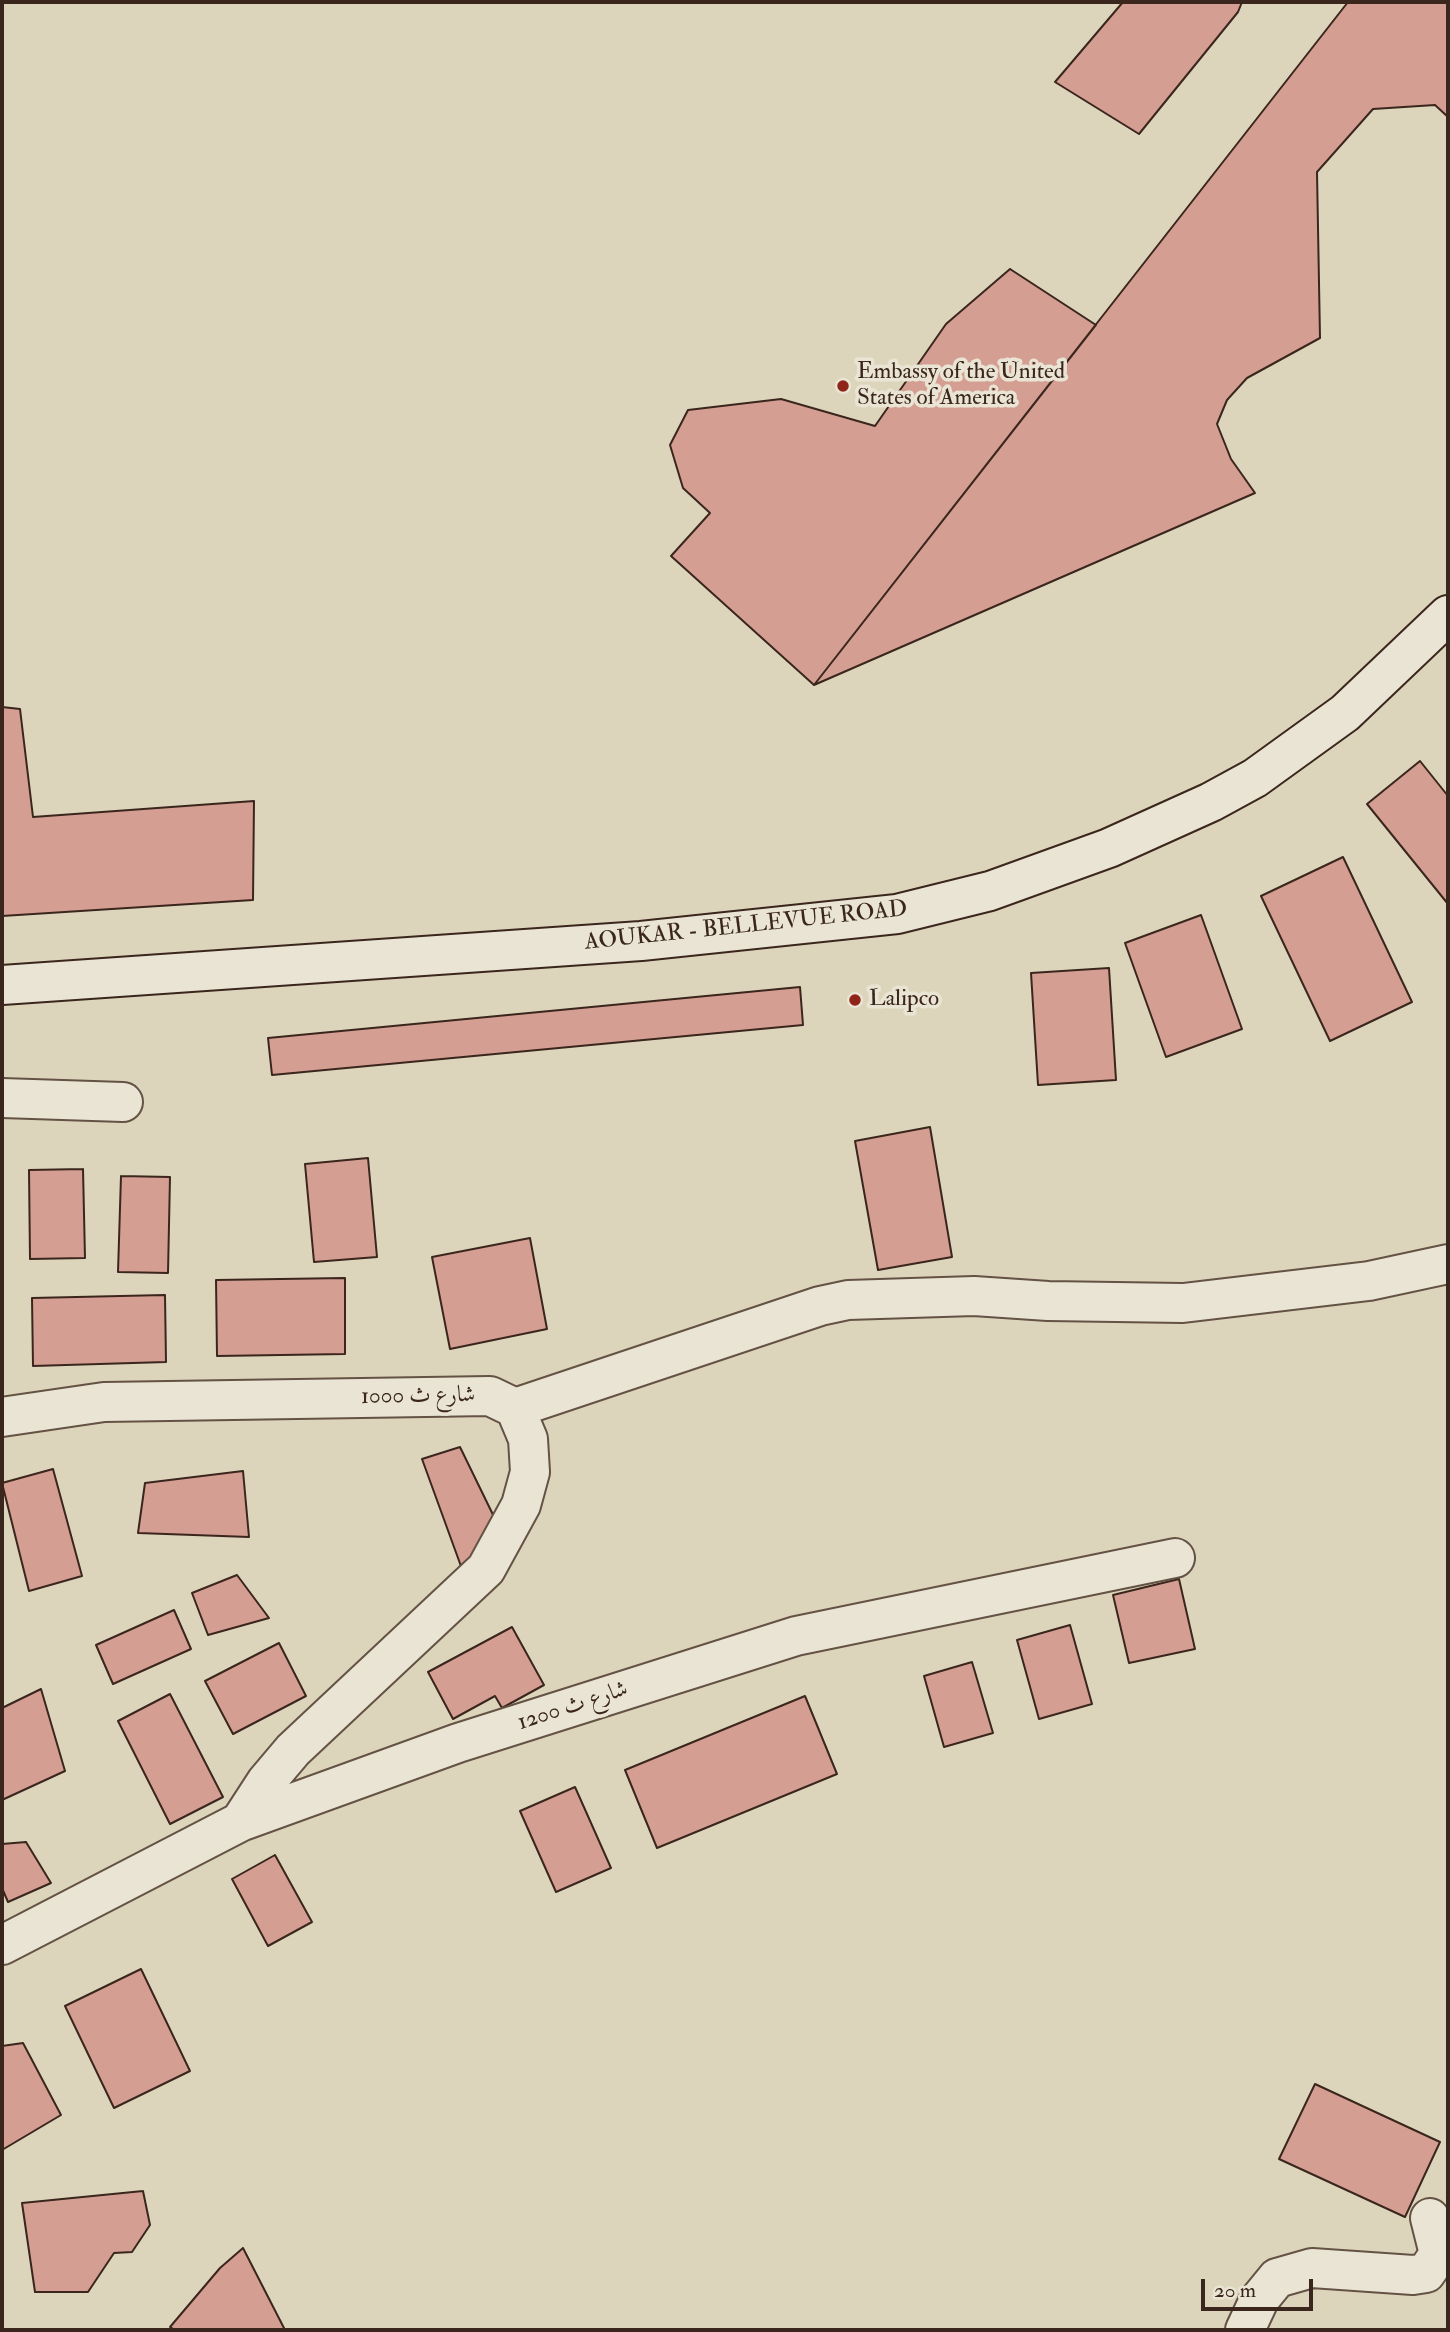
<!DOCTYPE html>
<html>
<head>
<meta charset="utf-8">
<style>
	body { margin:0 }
	#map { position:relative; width:1450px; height:2332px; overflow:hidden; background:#ddd5bb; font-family:"IM FELL Double Pica",serif }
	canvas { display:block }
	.frame { position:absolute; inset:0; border:4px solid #3b261d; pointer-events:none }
	.scale { position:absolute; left:1201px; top:2279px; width:112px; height:32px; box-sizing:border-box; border:4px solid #3b261d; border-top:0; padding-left:9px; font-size:21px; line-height:24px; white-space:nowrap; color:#3b261d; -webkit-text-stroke:5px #e9e4d3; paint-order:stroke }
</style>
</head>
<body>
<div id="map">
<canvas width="1450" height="2332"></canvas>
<div class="frame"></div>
<div class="scale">20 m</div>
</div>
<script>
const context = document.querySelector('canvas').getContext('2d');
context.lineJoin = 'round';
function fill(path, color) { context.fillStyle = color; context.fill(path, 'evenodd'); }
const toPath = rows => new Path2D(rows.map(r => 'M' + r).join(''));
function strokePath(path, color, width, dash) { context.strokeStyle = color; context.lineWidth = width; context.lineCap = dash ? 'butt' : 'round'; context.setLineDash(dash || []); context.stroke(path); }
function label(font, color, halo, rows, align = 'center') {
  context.font = font + ' "IM FELL Double Pica",Amiri,serif'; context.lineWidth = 7; context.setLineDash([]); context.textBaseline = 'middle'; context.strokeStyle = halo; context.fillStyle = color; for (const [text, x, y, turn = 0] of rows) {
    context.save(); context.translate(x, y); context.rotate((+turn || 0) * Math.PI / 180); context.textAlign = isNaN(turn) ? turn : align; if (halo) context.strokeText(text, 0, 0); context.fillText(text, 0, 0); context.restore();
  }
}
const building = toPath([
	[1123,2,1242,2,1238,12,1139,134,1055,82,1123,2],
	[1348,2,1448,2,1448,117,1435,105,1373,109,1317,172,1320,338,1247,378,1227,400,1217,424,1231,459,1255,493,814,685,1348,2],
	[1010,269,1096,325,814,685,671,556,710,513,683,488,670,445,688,410,781,399,875,426,946,324,1010,269],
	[2,707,20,709,33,817,254,801,253,900,2,916,2,707],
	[1420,761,1448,796,1448,904,1367,804,1420,761],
	[1343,857,1412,1002,1330,1041,1261,896,1343,857],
	[1201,915,1242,1029,1166,1057,1125,943,1201,915],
	[1109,968,1116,1080,1038,1085,1031,973,1109,968],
	[800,987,803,1025,272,1075,268,1038,800,987],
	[930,1127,952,1257,878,1270,855,1141,930,1127],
	[368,1158,377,1257,314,1262,305,1164,368,1158],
	[83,1169,85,1258,30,1259,29,1170,83,1169],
	[121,1176,170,1177,168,1273,118,1272,121,1176],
	[530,1238,547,1329,450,1349,432,1257,530,1238],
	[345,1278,345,1354,217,1356,216,1280,345,1278],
	[165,1295,166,1362,33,1366,32,1298,165,1295],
	[460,1447,498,1525,462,1569,422,1459,460,1447],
	[53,1469,82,1576,29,1591,2,1483,53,1469],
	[243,1471,249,1537,138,1533,145,1483,243,1471],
	[237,1575,269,1618,208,1635,192,1593,237,1575],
	[1179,1579,1195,1649,1129,1663,1113,1595,1179,1579],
	[174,1610,191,1649,113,1684,96,1645,174,1610],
	[1070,1625,1092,1704,1039,1719,1017,1640,1070,1625],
	[512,1627,544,1685,502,1708,495,1696,453,1719,428,1672,512,1627],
	[279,1643,306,1696,233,1734,205,1681,279,1643],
	[972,1662,993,1733,944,1747,924,1676,972,1662],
	[41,1689,65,1771,2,1800,2,1708,41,1689],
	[170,1694,223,1797,170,1824,118,1721,170,1694],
	[805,1696,837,1774,657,1848,625,1770,805,1696],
	[575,1787,611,1868,556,1892,520,1811,575,1787],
	[26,1842,51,1883,8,1902,2,1888,2,1844,26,1842],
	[275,1855,312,1922,268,1946,232,1879,275,1855],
	[141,1969,190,2071,114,2108,65,2006,141,1969],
	[23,2043,61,2115,2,2150,2,2046,23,2043],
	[1315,2084,1440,2142,1405,2217,1279,2159,1315,2084],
	[143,2191,150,2225,132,2252,114,2253,88,2292,35,2292,22,2203,143,2191],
	[243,2248,285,2330,175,2330,170,2327,220,2268,243,2248]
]);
fill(building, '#d49e92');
strokePath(building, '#3b261d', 2);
const street = toPath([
	[2,1098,123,1102],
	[515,1408,820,1306,848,1300,974,1296,1048,1301,1183,1303,1369,1281,1448,1264],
	[2,1417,104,1402,490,1396,515,1408,528,1439,530,1472,521,1505,486,1569,293,1750,266,1782,240,1822],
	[2,1945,240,1822,458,1743,796,1636,1175,1558],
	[1245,2330,1259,2300,1277,2278,1312,2268,1413,2275,1426,2273,1439,2254,1430,2218]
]);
const secondary = toPath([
	[2,985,641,941,897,914,990,891,1109,848,1211,802,1255,778,1345,713,1448,615]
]);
strokePath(street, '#645244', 42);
strokePath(secondary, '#3b261d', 42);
strokePath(street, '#e9e4d3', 38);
strokePath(secondary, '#e9e4d3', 38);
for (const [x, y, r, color] of [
	[843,386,7,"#8f2418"],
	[855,1000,7,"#8f2418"]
]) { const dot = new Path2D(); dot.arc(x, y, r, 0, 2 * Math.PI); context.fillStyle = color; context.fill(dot); strokePath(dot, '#e9e4d3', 2.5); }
label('23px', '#3b261d', '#e9e4d3', [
	["Embassy of the United",857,373],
	["States of America",857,399],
	["Lalipco",869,1000]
], 'left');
label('23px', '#3b261d', '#e9e4d3', [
	["AOUKAR - BELLEVUE ROAD",746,927,-6],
	["شارع ث 1000",418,1397,-1],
	["شارع ث 1200",573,1707,-18]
]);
</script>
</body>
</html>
